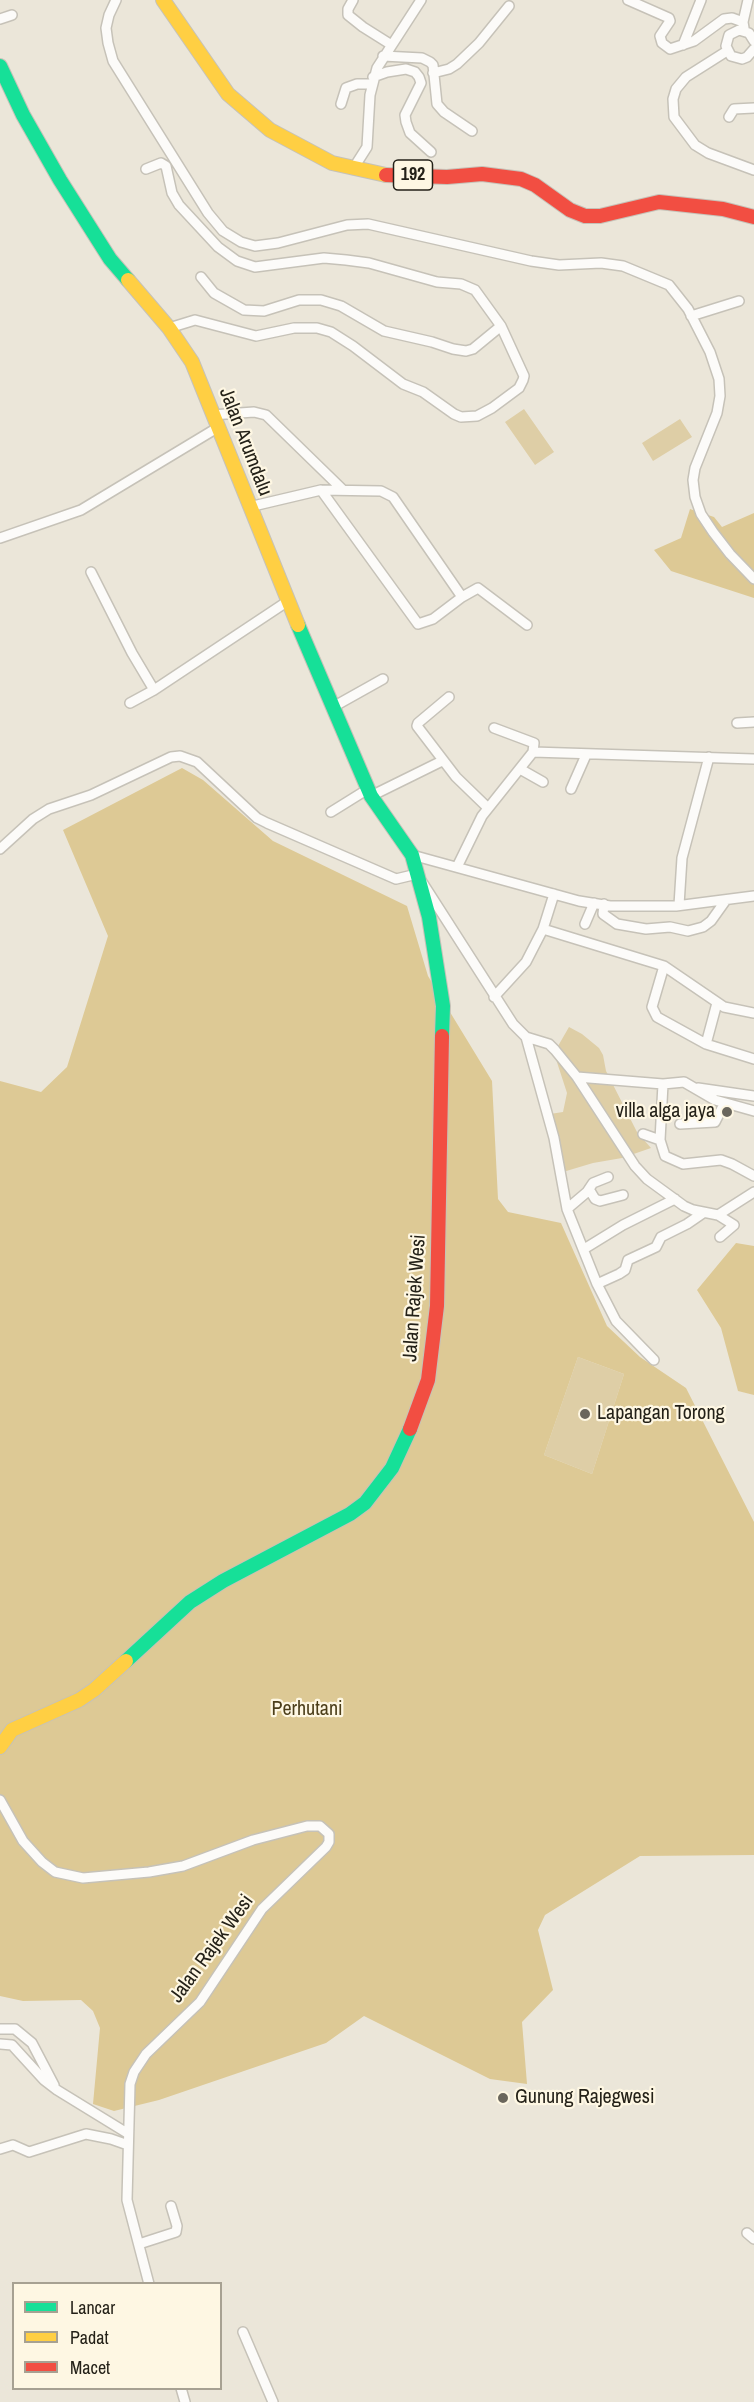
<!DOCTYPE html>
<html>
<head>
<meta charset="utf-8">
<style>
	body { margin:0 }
	#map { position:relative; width:754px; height:2402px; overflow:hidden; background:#ebe6d9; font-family:"Archivo Narrow",sans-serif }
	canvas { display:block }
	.legend { position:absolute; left:12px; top:2282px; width:210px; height:108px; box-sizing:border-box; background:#fef7e3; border:2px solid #a7a192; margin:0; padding:8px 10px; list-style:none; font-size:18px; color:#242118 }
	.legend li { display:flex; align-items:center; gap:12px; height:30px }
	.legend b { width:30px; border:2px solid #a7a192 }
</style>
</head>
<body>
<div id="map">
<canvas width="754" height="2402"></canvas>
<ul class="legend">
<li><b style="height:8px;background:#16e098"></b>Lancar</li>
<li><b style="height:8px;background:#ffcf43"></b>Padat</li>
<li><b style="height:8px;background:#f24e42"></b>Macet</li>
</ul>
</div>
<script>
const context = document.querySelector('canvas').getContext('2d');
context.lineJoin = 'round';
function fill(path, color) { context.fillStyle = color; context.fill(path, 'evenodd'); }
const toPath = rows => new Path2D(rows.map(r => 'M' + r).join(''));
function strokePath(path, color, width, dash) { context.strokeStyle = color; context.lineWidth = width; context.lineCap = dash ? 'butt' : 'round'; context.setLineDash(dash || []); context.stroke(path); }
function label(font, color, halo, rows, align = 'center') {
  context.font = font + ' "Archivo Narrow",sans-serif'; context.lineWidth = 4.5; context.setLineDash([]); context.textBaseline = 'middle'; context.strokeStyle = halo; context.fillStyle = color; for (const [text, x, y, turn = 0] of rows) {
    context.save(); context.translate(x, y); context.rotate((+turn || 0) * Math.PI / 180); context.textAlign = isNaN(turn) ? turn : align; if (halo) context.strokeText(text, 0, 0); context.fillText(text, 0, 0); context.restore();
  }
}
fill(toPath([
	[524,409,554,452,535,465,505,422],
	[680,419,692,437,653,461,642,443],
	[569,1027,582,1034,599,1048,603,1055,606,1071,637,1132,651,1148,622,1158,593,1163,563,1172,550,1114,563,1112,567,1093,554,1053],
	[578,1357,624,1374,592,1474,544,1455]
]), '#decea6');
fill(toPath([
	[690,509,714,517,722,527,754,513,754,598,671,571,654,550,681,538],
	[182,768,203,780,273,841,407,906,428,976,492,1081,498,1199,508,1212,561,1223,607,1326,640,1357,686,1388,754,1522,754,1855,640,1856,545,1915,538,1930,553,1990,522,2022,527,2084,490,2079,364,2016,326,2043,159,2100,114,2111,93,2104,100,2028,93,2011,81,2000,23,2001,0,1996,0,1081,41,1092,67,1067,108,936,63,830],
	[578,1357,624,1374,592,1474,544,1455],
	[736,1243,754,1246,754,1395,738,1391,721,1328,697,1290]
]), '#ddc995');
const street = toPath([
	[116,0,109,15,106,28,108,43,113,61,208,213,223,231,241,242,255,246,278,243,347,225,368,224,531,261,559,265,601,263,623,266,669,285,688,309,710,352,719,379,720,396,717,413,695,468,693,480,695,497,701,514,713,532,730,554,754,579],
	[353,0,348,9,348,15,363,27,390,44],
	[628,0,669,18,670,21,660,36,662,43,670,49,694,41,724,19,732,18,743,22],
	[0,19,12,15],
	[744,28,743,22,748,0],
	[754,41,749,33,739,30,729,35,726,46,731,56,742,59,747,57,754,49],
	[683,45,701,0],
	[727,51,686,77,676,89,673,99,674,117,695,145,708,153,754,170],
	[383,56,422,58,430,62,433,65,437,104,444,112,472,131],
	[433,73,449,69,457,64,479,43,509,6],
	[373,77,387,72,406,69,415,72,419,77,421,83,405,115,406,122,410,133,431,152],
	[341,104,346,88,357,84,371,84],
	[729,117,734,109,754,108],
	[146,169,161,163,166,166,172,193,179,205,218,247,237,261,255,267,324,258,346,260,369,263,437,282,461,284,475,290,501,326,524,376,523,380,519,388,492,408,477,416,461,417,454,414,423,392,403,384,353,346,331,332,317,328,294,328,256,336,195,320,169,328],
	[353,169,367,147,370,95,377,68,421,0],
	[201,277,214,293,244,310,264,311,299,300,321,300,341,306,384,331,432,342,453,349,466,351,473,349,501,326],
	[691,316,739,301],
	[212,415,254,412,266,415,343,490],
	[249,507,321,490,418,624,433,619,462,597,393,497,381,491,321,490],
	[0,538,81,510,217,428],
	[91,572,132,653,154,690,288,601],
	[462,597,478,588,527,625],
	[449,697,418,723,417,726,456,777,488,808],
	[130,703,154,690],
	[333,707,383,679],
	[737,723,754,722],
	[494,728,534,743,533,752],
	[520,769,543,782],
	[571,789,586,755],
	[371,796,442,761],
	[331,812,368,789],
	[0,849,33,819,49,809,91,795,171,757,180,756,197,762,257,818,267,823,396,879,417,874],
	[412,855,579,901,610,906,676,906,754,896],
	[457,867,482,816,533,752,754,759],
	[422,882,513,1024,526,1037,554,1138,567,1209,597,1284,619,1274,625,1270,628,1260,656,1247,661,1237,687,1224,703,1213],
	[604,904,603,914,617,924,646,929,670,927,688,931,703,927,711,921,726,900],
	[679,905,682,858,709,757],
	[585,924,594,903],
	[543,929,664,966,724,1007,754,1013],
	[664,966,652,1007,657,1017,706,1044,754,1059],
	[494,997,526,962,543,929,554,894],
	[526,1037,549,1044,555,1050,577,1077,635,1166,647,1179,684,1206,693,1210,718,1215,754,1192],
	[706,1044,717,1003],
	[577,1077,663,1084,684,1082,715,1100,754,1111],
	[663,1084,660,1140,665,1156,683,1164,721,1160,732,1164,754,1176],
	[698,1088,754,1096],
	[680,1124,715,1122,724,1104],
	[643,1134,660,1140],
	[589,1189,595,1199,600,1201,623,1195],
	[567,1209,587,1192,593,1183,608,1177],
	[718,1215,734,1225,720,1237],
	[584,1249,623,1225,675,1199],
	[597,1284,616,1321,654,1360],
	[0,1800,23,1841,42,1862,55,1872,83,1878,149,1872,183,1866,253,1840,307,1826,320,1826,329,1834,329,1842,326,1847,262,1909,200,2002,146,2054,134,2072,130,2084,127,2200,149,2284],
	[0,2029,15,2029,32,2043,54,2085],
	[0,2044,12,2045,44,2080,57,2090,127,2133],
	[0,2149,13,2145,29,2152,86,2134,111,2139,128,2145],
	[747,2233,754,2239],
	[139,2244,176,2232,177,2226,171,2206],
	[243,2332,273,2402],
	[181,2388,185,2402]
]);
const fast = toPath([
	[0,66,23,115,60,180,110,259,128,280],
	[298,625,371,796,412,855,429,917,443,1006,442,1036],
	[126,1661,190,1602,223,1581,350,1514,365,1503,392,1468,410,1429]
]);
const slow = toPath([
	[163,0,228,94,270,130,332,163,386,175],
	[128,280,169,328,192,362,298,625],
	[0,1747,12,1730,79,1700,94,1690,126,1661]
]);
const jam = toPath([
	[386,175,447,177,482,174,521,179,535,185,570,210,585,216,600,216,659,202,723,209,754,217],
	[410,1429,428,1380,437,1306,442,1036]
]);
strokePath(street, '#c6c2b8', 12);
strokePath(fast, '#c6c2b8', 16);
strokePath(slow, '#c6c2b8', 16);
strokePath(jam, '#c6c2b8', 16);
strokePath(street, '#fcfbf9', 9);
strokePath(fast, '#16e098', 14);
strokePath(slow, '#ffcf43', 14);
strokePath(jam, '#f24e42', 14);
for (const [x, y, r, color] of [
	[727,1112,6,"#6a665c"],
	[585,1414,6,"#6a665c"],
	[503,2098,6,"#6a665c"]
]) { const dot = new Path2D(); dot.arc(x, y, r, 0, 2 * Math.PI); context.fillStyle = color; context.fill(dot); strokePath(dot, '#fef7e3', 2); }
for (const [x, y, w] of [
	[413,175,39]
]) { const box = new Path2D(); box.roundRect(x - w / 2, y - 15, w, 30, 4.5); context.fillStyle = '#fef7e3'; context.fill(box); strokePath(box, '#242118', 1.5); }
label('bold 18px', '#242118', null, [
	["192",413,175]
]);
label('20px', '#242118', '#fef7e3', [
	["Jalan Arumdalu",245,442,69],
	["Jalan Rajek Wesi",415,1298,-86],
	["Jalan Rajek Wesi",212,1949,-54]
]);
label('20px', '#242118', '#fef7e3', [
	["villa alga jaya",715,1112,"right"],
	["Lapangan Torong",597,1414],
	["Gunung Rajegwesi",515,2098]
], 'left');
label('20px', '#4c3e1a', '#fef7e3', [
	["Perhutani",307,1710]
]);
</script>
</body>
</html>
